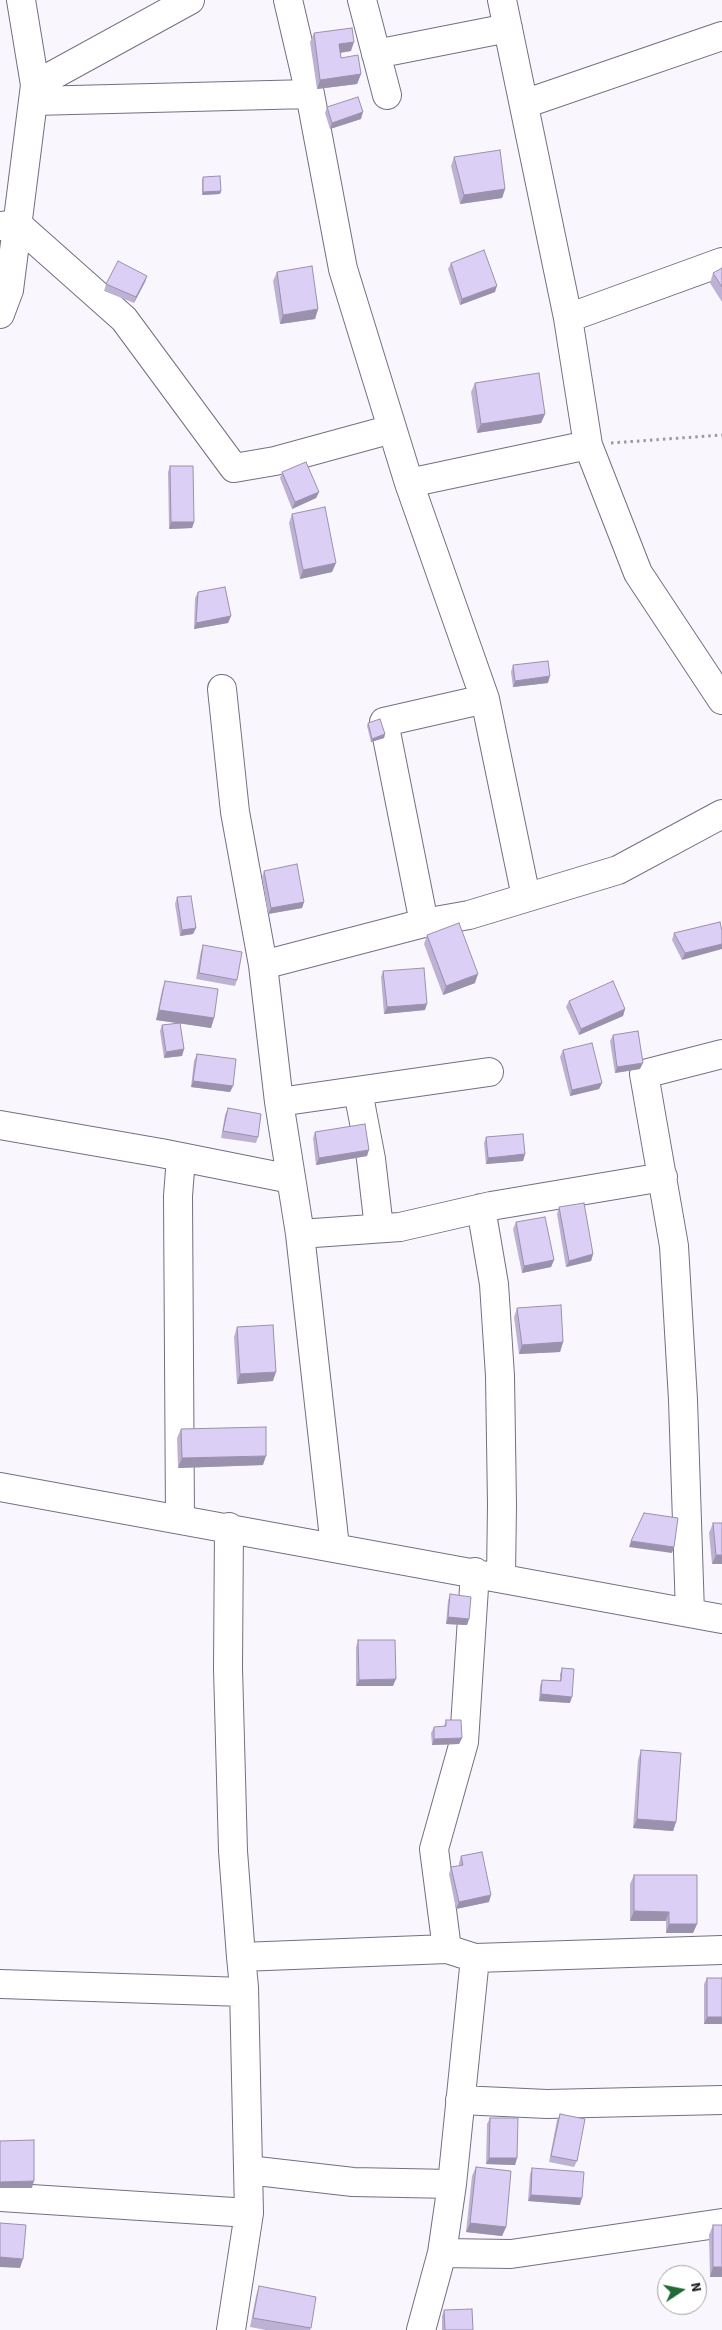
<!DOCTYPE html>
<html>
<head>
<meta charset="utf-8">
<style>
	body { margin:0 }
	#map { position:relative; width:722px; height:2330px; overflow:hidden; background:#f9f7fd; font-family:"Source Sans 3",sans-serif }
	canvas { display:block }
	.north { position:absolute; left:657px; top:2265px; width:50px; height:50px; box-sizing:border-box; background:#fff; border:1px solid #a2a1a4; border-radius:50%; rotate:79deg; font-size:14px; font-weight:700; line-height:20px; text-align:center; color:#16141c }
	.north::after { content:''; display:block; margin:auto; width:18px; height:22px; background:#216936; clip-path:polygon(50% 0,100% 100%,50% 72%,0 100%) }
</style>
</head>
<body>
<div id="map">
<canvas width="722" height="2330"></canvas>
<div class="north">N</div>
</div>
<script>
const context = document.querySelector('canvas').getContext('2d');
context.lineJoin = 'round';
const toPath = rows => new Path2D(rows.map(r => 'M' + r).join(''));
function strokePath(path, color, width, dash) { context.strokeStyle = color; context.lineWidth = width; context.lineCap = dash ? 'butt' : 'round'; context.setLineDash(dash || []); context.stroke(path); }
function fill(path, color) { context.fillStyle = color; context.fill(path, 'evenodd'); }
const minor = toPath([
	[288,0,310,94,343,269,409,483,485,699,526,897],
	[362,0,387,95],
	[502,0,568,318,588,445,638,573,722,700],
	[376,54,508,28],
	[35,85,190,0],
	[33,101,310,94],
	[524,104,722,36],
	[0,226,17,224,124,319,234,468,275,461,392,429],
	[0,314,9,290,35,85,21,0],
	[568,318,722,262],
	[409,483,588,445],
	[222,689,235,812,263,965,279,1102,300,1234,335,1547],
	[424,923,384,722,485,699],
	[263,965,424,923,469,915,618,870,722,814],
	[358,1091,371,1159,379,1228],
	[279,1102,489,1072],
	[0,1125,161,1153,291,1179],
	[481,1208,494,1284,500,1376,502,1505,501,1577],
	[300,1234,400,1227,491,1206,663,1177],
	[0,1487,722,1619],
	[180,1519,178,1196,181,1157],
	[229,1527,228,1668,233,1851,241,1957],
	[690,1613,683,1400,674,1246,644,1074,722,1054],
	[447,1949,434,1849,464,1742,475,1572],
	[0,1984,244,1992],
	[460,2100,547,2104,722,2100],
	[248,2170,353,2182,452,2184],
	[0,2197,249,2213],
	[442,2253,511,2254,722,2223],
	[231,2330,249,2213,244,1987,241,1957,447,1949,475,1958,722,1950],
	[421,2330,442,2253,452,2184,475,1958]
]);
strokePath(minor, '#756e84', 30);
strokePath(toPath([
	[611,443,722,435]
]), '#9d9ba2', 3, [2.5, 4]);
strokePath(minor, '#fff', 28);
fill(toPath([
	[314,33,351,51,341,53,341,58,361,74,357,84,317,89,310,42],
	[327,107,361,119,330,129,325,113],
	[454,157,505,189,502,198,460,204,451,166],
	[203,177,221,191,220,194,202,195,202,180],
	[451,263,495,292,460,305,448,269],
	[722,268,722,302,710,283,713,273],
	[277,272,318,309,315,319,280,324,273,281],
	[147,276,145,282,134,303,104,291,106,284],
	[475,383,545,414,541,423,477,433,471,392],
	[170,466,194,522,192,528,169,529,168,472],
	[282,472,319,492,316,498,292,509,280,478],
	[292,514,332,572,300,579,289,523],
	[198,592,231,616,228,623,194,629,195,598],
	[513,665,548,683,513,687,511,672],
	[368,723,385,734,384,738,371,742,367,726],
	[264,871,304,902,302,908,268,914,262,877],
	[177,897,196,928,193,934,180,936,175,904],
	[720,922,682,960,672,940,674,933],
	[427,935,475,983,443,995,424,944],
	[203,945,237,980,235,986,196,979,201,951],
	[383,971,425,1010,384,1014,381,977],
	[165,981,214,1018,211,1028,180,1023,184,1049,182,1056,164,1058,160,1031,162,1025,178,1023,156,1020,162,990],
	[569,1001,625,1009,623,1016,579,1035,566,1007],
	[613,1035,640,1069,615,1073,610,1041],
	[563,1050,602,1083,599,1089,570,1096,560,1057],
	[197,1054,233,1086,230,1092,191,1087,194,1061],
	[228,1108,258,1137,256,1143,221,1138,225,1115],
	[315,1132,367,1156,316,1165,313,1138],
	[486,1137,525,1154,523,1161,486,1164,484,1143],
	[559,1207,593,1254,591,1261,566,1267,557,1214],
	[516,1222,554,1260,551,1267,522,1273,513,1229],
	[517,1308,563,1342,560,1352,519,1354,514,1317],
	[237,1327,273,1381,237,1384,234,1337],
	[181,1429,263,1465,178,1468,177,1438],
	[713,1523,722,1564,712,1564,709,1533],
	[450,1594,469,1619,467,1625,446,1624,448,1601],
	[358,1640,393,1686,356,1686,356,1647],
	[562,1668,570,1703,539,1701,540,1686,542,1680,560,1681,560,1674],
	[446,1720,462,1738,459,1744,432,1745,431,1733,434,1727,444,1726],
	[641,1750,676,1822,673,1831,633,1828,638,1760],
	[461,1856,489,1902,456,1909,449,1874,451,1867,459,1866,459,1863],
	[634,1875,697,1924,693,1933,666,1933,666,1921,630,1921,630,1884],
	[707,1978,722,1978,722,2024,704,2024,704,1984],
	[560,2114,577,2161,574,2167,549,2162,557,2120],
	[490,2118,517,2158,515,2165,486,2164,487,2124],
	[476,2167,506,2227,502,2236,466,2232,472,2176],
	[532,2168,580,2205,528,2201,530,2174],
	[713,2225,722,2225,722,2277,710,2277,709,2235],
	[259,2286,311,2328,310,2330,266,2330,250,2327,256,2296],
	[444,2310,473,2330,442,2330,442,2316]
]), '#bdb2d4');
fill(toPath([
	[354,42,351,51,336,53,339,44],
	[361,74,357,84,317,89,320,80],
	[363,112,361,119,330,129,332,123],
	[505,189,502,198,460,204,464,195],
	[221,191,220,194,202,195,203,192],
	[147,276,145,282,134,303,136,297],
	[497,286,495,292,460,305,462,299],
	[318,309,315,319,280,324,283,315],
	[545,414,541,423,477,433,481,424],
	[319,492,316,498,292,509,295,502],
	[171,522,194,522,192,528,169,529],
	[336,563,332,572,300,579,303,570],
	[231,616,228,623,194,629,196,623],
	[550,676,548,683,513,687,515,681],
	[385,734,384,738,371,742,372,739],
	[304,902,302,908,268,914,271,908],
	[196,928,193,934,180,936,182,930],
	[722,944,722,949,682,960,685,953],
	[478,974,475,983,443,995,446,986],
	[427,1004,425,1010,384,1014,387,1007],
	[625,1009,623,1016,579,1035,581,1029],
	[159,1010,214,1018,211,1028,156,1020],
	[184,1049,182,1056,164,1058,166,1052],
	[643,1063,640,1069,615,1073,617,1067],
	[193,1081,233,1086,230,1092,191,1087],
	[602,1083,599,1089,570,1096,572,1090],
	[369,1150,367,1156,316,1165,319,1158],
	[525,1154,523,1161,486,1164,488,1158],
	[593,1254,591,1261,566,1267,569,1261],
	[554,1260,551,1267,522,1273,524,1266],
	[563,1342,560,1352,519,1354,522,1345],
	[276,1372,273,1381,237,1384,240,1374],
	[266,1456,263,1465,178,1468,182,1458],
	[631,1541,674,1547,672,1553,629,1547],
	[716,1555,722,1555,722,1564,712,1564],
	[448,1617,469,1619,467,1625,446,1624],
	[396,1679,393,1686,356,1686,359,1680],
	[541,1694,572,1697,570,1703,539,1701],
	[462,1738,459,1744,432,1745,434,1739],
	[637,1819,676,1822,673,1831,633,1828],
	[491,1895,489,1902,456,1909,459,1902],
	[634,1911,669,1912,666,1921,630,1921],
	[669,1924,697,1924,693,1933,666,1933],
	[707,2017,722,2017,722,2024,704,2024],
	[489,2158,517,2158,515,2165,486,2164],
	[34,2181,32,2188,0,2188,0,2182],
	[531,2195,582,2198,580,2205,528,2201],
	[470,2223,506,2227,502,2236,466,2232],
	[0,2257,23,2259,20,2268,0,2267],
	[713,2267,722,2267,722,2277,710,2277]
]), '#9a91ac');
const building = toPath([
	[352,28,354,42,339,44,341,58,358,55,361,74,320,80,314,33,352,28],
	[358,97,363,112,332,123,327,107,358,97],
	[500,150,505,189,464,195,454,157,500,150],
	[220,176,221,191,203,192,203,177,220,176],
	[484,250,497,286,462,299,451,263,484,250],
	[118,261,147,276,136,297,106,284,118,261],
	[312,266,318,309,283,315,277,272,312,266],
	[722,268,722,287,713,273,722,268],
	[539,373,545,414,481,424,475,383,539,373],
	[306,462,319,492,295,502,282,472,306,462],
	[170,466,193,466,194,522,171,522,170,466],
	[325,507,336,563,303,570,292,514,325,507],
	[225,587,231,616,196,623,198,592,225,587],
	[548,661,550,676,515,681,513,665,548,661],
	[380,719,385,734,372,739,368,723,380,719],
	[297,864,304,902,271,908,264,871,297,864],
	[191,896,196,928,182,930,177,897,191,896],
	[720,922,722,931,722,944,685,953,674,933,720,922],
	[459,923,478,974,446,986,427,935,459,923],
	[203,945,242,952,237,980,199,973,203,945],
	[424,968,427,1004,387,1007,383,971,424,968],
	[165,981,218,989,214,1018,159,1010,165,981],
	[613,981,625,1009,581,1029,569,1001,613,981],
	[180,1023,184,1049,166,1052,162,1025,180,1023],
	[638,1031,643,1063,617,1067,613,1035,638,1031],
	[592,1043,602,1083,572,1090,563,1050,592,1043],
	[197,1054,236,1059,233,1086,193,1081,197,1054],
	[228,1108,261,1114,258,1137,223,1131,228,1108],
	[365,1124,369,1150,319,1158,315,1132,365,1124],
	[523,1134,525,1154,488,1158,486,1137,523,1134],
	[584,1203,593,1254,569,1261,559,1207,584,1203],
	[545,1217,554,1260,524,1266,516,1222,545,1217],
	[561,1305,563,1342,522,1345,517,1308,561,1305],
	[273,1325,276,1372,240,1374,237,1327,273,1325],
	[266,1427,266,1456,182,1458,181,1429,266,1427],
	[644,1513,678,1518,674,1547,631,1541,644,1513],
	[713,1523,722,1523,722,1555,716,1555,713,1523],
	[450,1594,471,1597,469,1619,448,1617,450,1594],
	[358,1640,395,1640,396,1679,359,1680,358,1640],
	[562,1668,574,1669,572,1697,541,1694,542,1680,561,1681,562,1668],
	[446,1720,461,1720,462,1738,434,1739,434,1727,446,1726,446,1720],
	[641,1750,681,1753,676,1822,637,1819,641,1750],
	[482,1852,491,1895,459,1902,451,1867,463,1865,461,1856,482,1852],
	[634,1875,697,1875,697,1924,669,1924,669,1912,634,1911,634,1875],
	[707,1978,722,1978,722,2017,707,2017,707,1978],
	[560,2114,585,2119,577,2161,551,2156,560,2114],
	[490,2118,518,2118,517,2158,489,2158,490,2118],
	[34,2140,34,2181,0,2182,0,2141,34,2140],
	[476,2167,511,2171,506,2227,470,2223,476,2167],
	[532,2168,584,2172,582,2198,531,2195,532,2168],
	[0,2223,26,2225,23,2259,0,2257,0,2223],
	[713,2225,722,2225,722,2267,713,2267,713,2225],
	[259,2286,316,2297,311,2328,253,2318,259,2286],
	[472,2309,473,2330,445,2330,444,2310,472,2309]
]);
fill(building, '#dccff6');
strokePath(building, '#9a91ac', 1);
</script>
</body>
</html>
